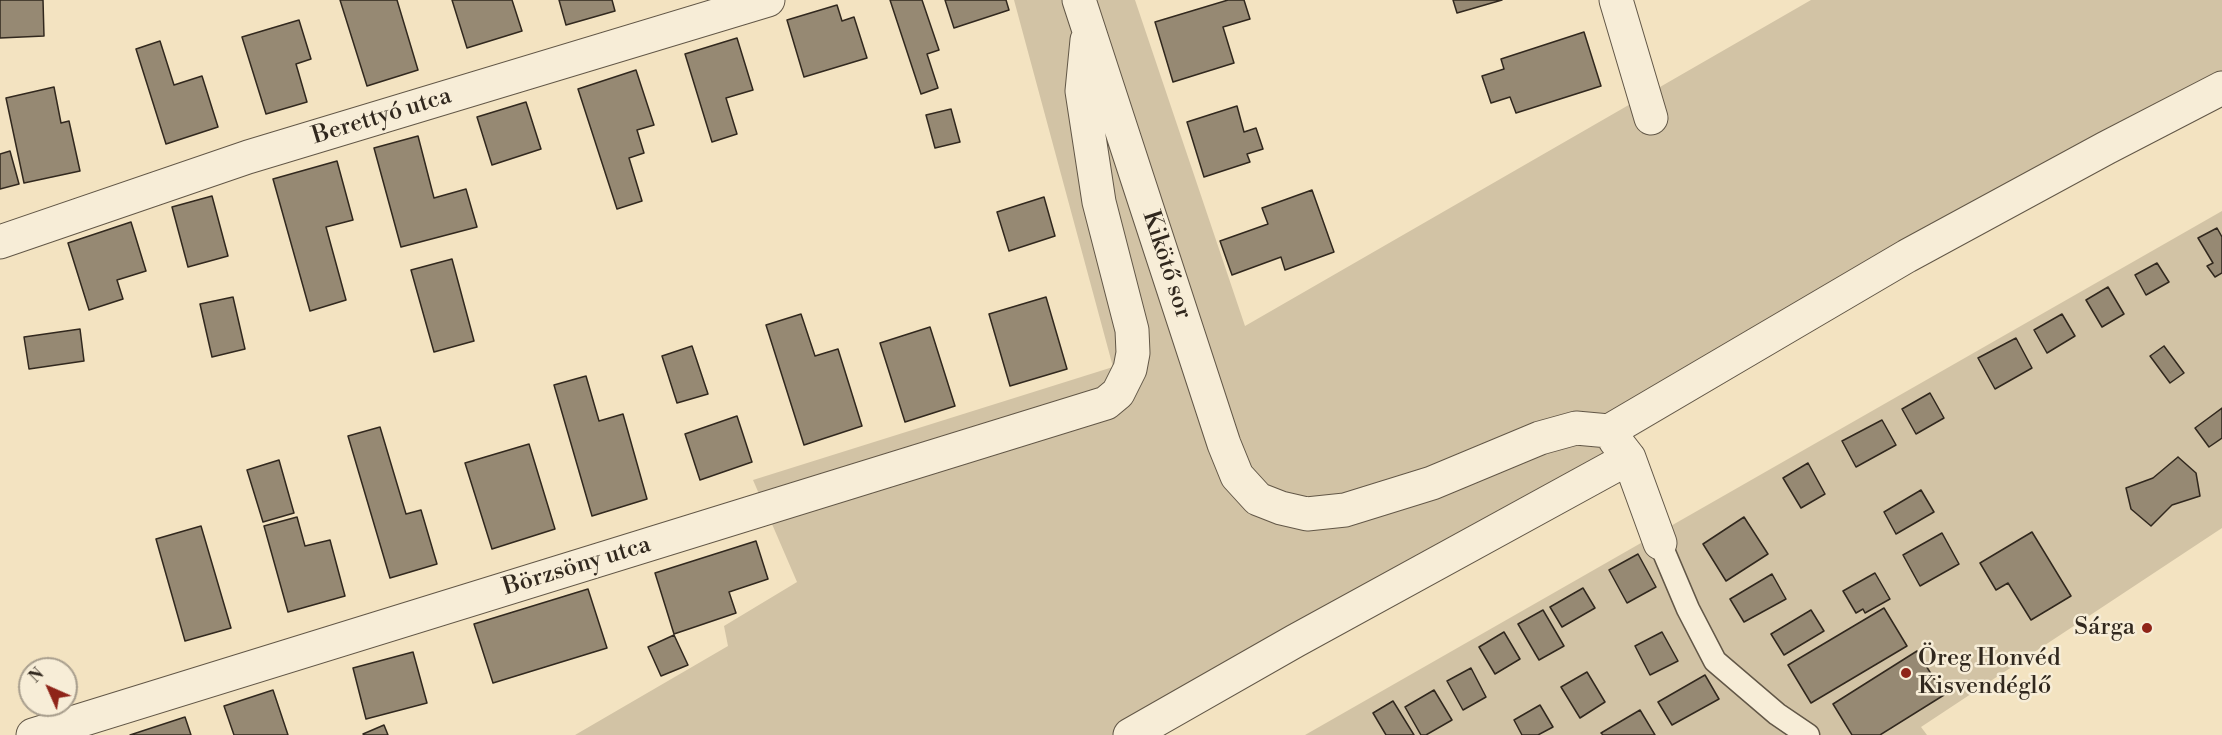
<!DOCTYPE html>
<html>
<head>
<meta charset="utf-8">
<style>
	body { margin:0 }
	#map { position:relative; width:2222px; height:735px; overflow:hidden; background:#f3e3c1; font-family:"Libre Bodoni",serif }
	canvas { display:block }
	.north { position:absolute; left:18px; top:657px; width:60px; height:60px; box-sizing:border-box; background:#f7edd7; border:2px solid #a89e8d; border-radius:50%; rotate:315deg; font-size:16px; font-weight:700; line-height:24px; text-align:center; color:#31281e }
	.north::after { content:''; display:block; margin:auto; width:21px; height:27px; background:#8f2418; clip-path:polygon(50% 0,100% 100%,50% 72%,0 100%) }
</style>
</head>
<body>
<div id="map">
<canvas width="2222" height="735"></canvas>
<div class="north">N</div>
</div>
<script>
const context = document.querySelector('canvas').getContext('2d');
context.lineJoin = 'round';
function fill(path, color) { context.fillStyle = color; context.fill(path, 'evenodd'); }
const toPath = rows => new Path2D(rows.map(r => 'M' + r).join(''));
function strokePath(path, color, width, dash) { context.strokeStyle = color; context.lineWidth = width; context.lineCap = dash ? 'butt' : 'round'; context.setLineDash(dash || []); context.stroke(path); }
function label(font, color, halo, rows, align = 'center') {
  context.font = font + ' "Libre Bodoni",serif'; context.lineWidth = 5; context.setLineDash([]); context.textBaseline = 'middle'; context.strokeStyle = halo; context.fillStyle = color; for (const [text, x, y, turn = 0] of rows) {
    context.save(); context.translate(x, y); context.rotate((+turn || 0) * Math.PI / 180); context.textAlign = isNaN(turn) ? turn : align; if (halo) context.strokeText(text, 0, 0); context.fillText(text, 0, 0); context.restore();
  }
}
fill(toPath([
	[1014,0,1135,0,1245,326,1811,0,2222,0,2222,88,1132,735,575,735,728,646,724,626,797,582,753,480,1113,367],
	[2222,211,2222,528,1921,727,1927,735,1305,735]
]), '#d2c3a5');
const building = toPath([
	[0,0,43,0,44,36,0,38,0,0],
	[340,0,397,0,418,70,367,86,340,0],
	[452,0,512,0,522,31,467,48,452,0],
	[559,0,612,0,615,11,566,25,559,0],
	[890,0,922,0,939,50,927,54,938,88,921,94,890,0],
	[945,0,1006,0,1009,10,954,28,945,0],
	[1228,0,1244,0,1250,19,1223,27,1234,63,1173,82,1155,22,1228,0],
	[1453,0,1502,0,1457,13,1453,0],
	[837,5,842,21,854,17,867,58,804,77,787,20,837,5],
	[299,20,311,59,296,64,307,102,266,114,242,37,299,20],
	[1584,32,1601,86,1516,113,1510,97,1491,103,1482,76,1504,69,1501,59,1584,32],
	[737,38,753,90,726,98,737,134,712,142,685,54,737,38],
	[160,41,174,85,202,76,218,127,166,144,136,49,160,41],
	[636,70,654,125,637,130,644,153,629,158,642,201,617,209,578,89,636,70],
	[54,87,61,123,69,121,80,171,24,183,6,98,54,87],
	[526,102,541,149,492,165,477,117,526,102],
	[1237,106,1244,132,1256,128,1263,149,1247,154,1250,162,1204,177,1187,122,1237,106],
	[951,109,960,142,935,148,926,115,951,109],
	[418,136,434,198,466,189,477,227,401,247,374,148,418,136],
	[10,151,19,184,0,189,0,154,10,151],
	[337,161,353,220,326,227,346,300,310,311,273,179,337,161],
	[1312,190,1334,252,1285,270,1281,257,1232,275,1220,241,1268,224,1262,208,1312,190],
	[212,196,228,256,188,267,172,207,212,196],
	[1044,197,1055,236,1009,251,997,212,1044,197],
	[131,222,146,271,117,280,123,299,89,310,68,243,131,222],
	[2217,228,2222,237,2222,273,2215,277,2207,266,2213,263,2198,238,2217,228],
	[452,259,474,341,434,352,411,270,452,259],
	[2157,263,2169,282,2146,295,2135,275,2157,263],
	[2108,287,2124,314,2102,327,2086,300,2108,287],
	[233,297,245,349,212,357,200,304,233,297],
	[1046,297,1067,369,1010,386,989,314,1046,297],
	[801,314,815,356,838,349,862,426,804,445,766,325,801,314],
	[2062,314,2075,336,2047,353,2034,330,2062,314],
	[930,327,955,406,905,422,880,343,930,327],
	[80,329,84,361,29,369,24,337,80,329],
	[2016,338,2032,368,1995,389,1978,358,2016,338],
	[692,346,708,394,677,403,662,356,692,346],
	[2164,346,2184,373,2170,383,2150,356,2164,346],
	[586,376,599,421,623,414,647,499,592,516,554,385,586,376],
	[1930,393,1944,418,1916,434,1902,409,1930,393],
	[2222,408,2222,438,2209,447,2195,428,2222,408],
	[737,416,752,462,700,480,685,434,737,416],
	[1882,420,1896,445,1856,467,1842,441,1882,420],
	[380,427,406,514,421,510,437,564,390,578,348,436,380,427],
	[529,444,555,529,492,549,465,463,529,444],
	[2178,457,2196,473,2200,496,2172,505,2151,526,2131,509,2126,488,2153,478,2178,457],
	[279,460,294,513,263,522,247,470,279,460],
	[1808,463,1825,494,1801,508,1783,478,1808,463],
	[1921,490,1934,512,1896,534,1884,512,1921,490],
	[297,517,305,546,330,540,345,596,288,612,264,526,297,517],
	[1744,517,1768,554,1726,581,1703,544,1744,517],
	[201,526,231,628,185,641,156,539,201,526],
	[2032,532,2071,596,2031,620,2008,583,1996,590,1980,563,2032,532],
	[1942,533,1959,564,1920,586,1903,555,1942,533],
	[756,541,768,579,729,592,736,613,674,634,655,573,756,541],
	[1638,554,1656,587,1627,603,1609,570,1638,554],
	[1875,573,1890,599,1865,613,1863,609,1856,613,1843,591,1875,573],
	[1772,574,1786,599,1744,622,1730,599,1772,574],
	[1583,588,1595,608,1562,627,1550,607,1583,588],
	[588,589,607,648,493,683,474,624,588,589],
	[1884,608,1907,646,1811,703,1788,665,1884,608],
	[1543,610,1564,646,1539,660,1518,624,1543,610],
	[1811,610,1824,631,1784,655,1771,634,1811,610],
	[1504,632,1520,659,1495,674,1479,647,1504,632],
	[1662,632,1678,661,1650,675,1635,646,1662,632],
	[674,635,688,665,661,676,648,647,674,635],
	[1917,651,1944,695,1880,735,1852,735,1833,704,1917,651],
	[413,652,427,703,366,719,353,668,413,652],
	[1471,668,1486,697,1463,710,1447,681,1471,668],
	[1587,672,1605,702,1580,718,1561,687,1587,672],
	[1705,675,1719,699,1672,725,1658,702,1705,675],
	[273,690,288,735,234,735,224,706,273,690],
	[1434,690,1452,720,1426,735,1421,735,1405,707,1434,690],
	[1393,701,1414,735,1386,735,1373,713,1393,701],
	[1540,705,1553,727,1538,735,1522,735,1514,720,1540,705],
	[1640,710,1655,735,1603,735,1601,733,1640,710],
	[185,717,191,735,130,735,185,717],
	[384,725,388,735,364,735,363,734,384,725]
]);
fill(building, '#968973');
strokePath(building, '#31281e', 1.5);
const lane = toPath([
	[1660,543,1688,609,1715,661,1777,714,1808,735]
]);
const street = toPath([
	[1079,0,1224,444,1237,476,1258,499,1281,508,1307,514,1345,510,1432,483,1540,438,1576,428,1609,431,1907,256,2106,148,2222,88],
	[1616,0,1651,118],
	[0,242,248,157,768,0],
	[1615,440,1629,458,1660,543],
	[33,735,1106,403,1118,393,1130,369,1133,353,1132,330,1099,202,1082,91,1087,40],
	[1130,735,1295,641,1629,458]
]);
strokePath(lane, '#625747', 25);
strokePath(street, '#625747', 35);
strokePath(lane, '#f7edd7', 22);
strokePath(street, '#f7edd7', 33);
for (const [x, y, r, color] of [
	[2147,628,6,"#8f2418"],
	[1906,673,6,"#8f2418"]
]) { const dot = new Path2D(); dot.arc(x, y, r, 0, 2 * Math.PI); context.fillStyle = color; context.fill(dot); strokePath(dot, '#f7edd7', 2); }
label('24px', '#31281e', '#f7edd7', [
	["Berettyó utca",382,117,-17],
	["Kikötő sor",1166,265,72],
	["Börzsöny utca",577,567,-17]
]);
label('24px', '#31281e', '#f7edd7', [
	["Sárga",2135,628],
	["Öreg Honvéd",1918,659,"left"],
	["Kisvendéglő",1918,687,"left"]
], 'right');
</script>
</body>
</html>
